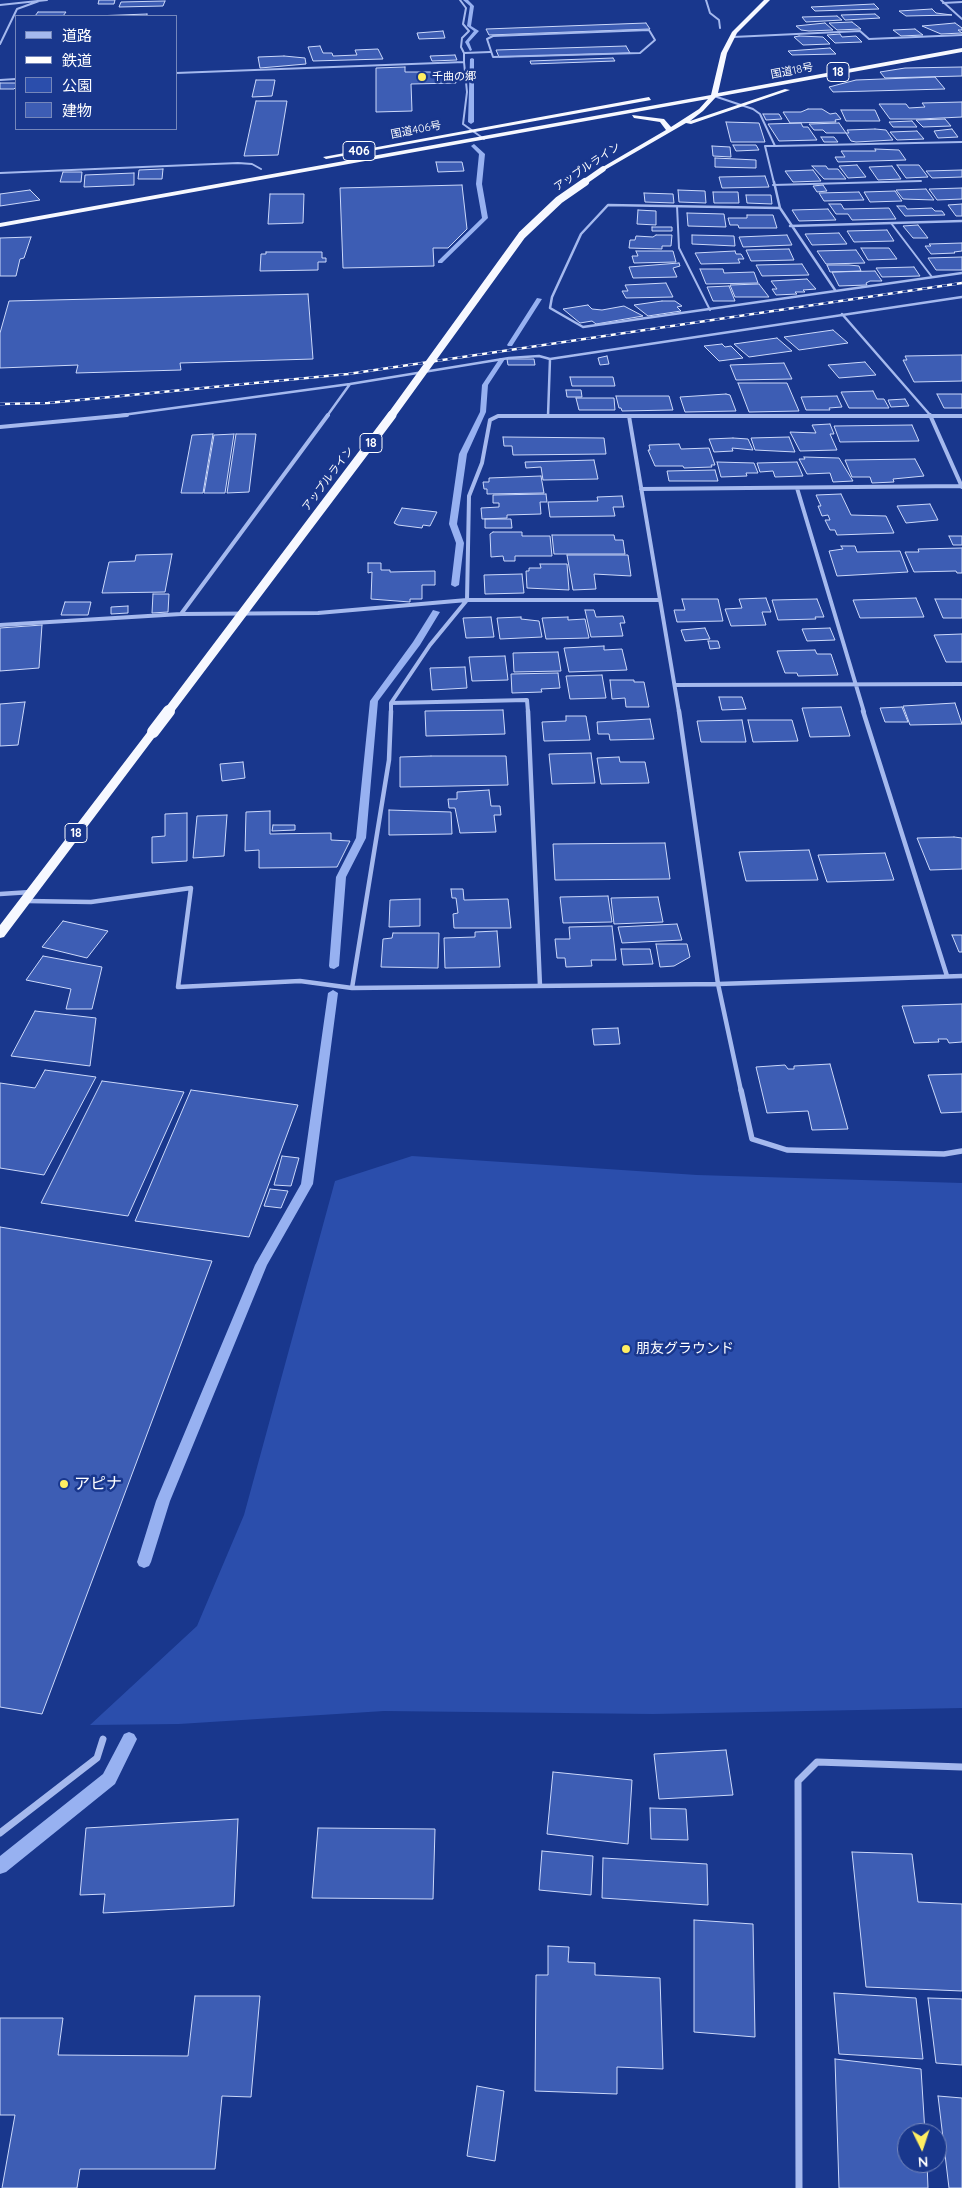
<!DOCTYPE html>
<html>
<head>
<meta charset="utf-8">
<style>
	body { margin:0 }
	#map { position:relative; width:962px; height:2188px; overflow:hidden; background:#19378d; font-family:Quicksand,"Noto Sans JP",sans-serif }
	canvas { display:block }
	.legend { position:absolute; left:15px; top:15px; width:162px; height:115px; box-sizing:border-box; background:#19378d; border:1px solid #7587bb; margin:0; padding:6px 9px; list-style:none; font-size:15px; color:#fff }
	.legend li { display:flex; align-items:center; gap:10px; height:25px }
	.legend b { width:25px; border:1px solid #7587bb }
	.north { position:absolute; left:897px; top:2123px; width:50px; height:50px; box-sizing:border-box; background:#19378d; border:1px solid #7587bb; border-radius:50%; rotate:176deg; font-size:14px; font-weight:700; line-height:20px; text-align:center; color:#fff }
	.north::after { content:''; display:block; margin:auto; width:18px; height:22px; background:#ffee62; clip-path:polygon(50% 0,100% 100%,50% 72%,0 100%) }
</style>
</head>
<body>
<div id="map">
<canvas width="962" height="2188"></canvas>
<ul class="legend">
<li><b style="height:6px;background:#a5b9ee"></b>道路</li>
<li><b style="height:6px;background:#fff"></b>鉄道</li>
<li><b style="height:14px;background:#2b4eac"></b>公園</li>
<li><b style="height:14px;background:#3d5db4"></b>建物</li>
</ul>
<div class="north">N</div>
</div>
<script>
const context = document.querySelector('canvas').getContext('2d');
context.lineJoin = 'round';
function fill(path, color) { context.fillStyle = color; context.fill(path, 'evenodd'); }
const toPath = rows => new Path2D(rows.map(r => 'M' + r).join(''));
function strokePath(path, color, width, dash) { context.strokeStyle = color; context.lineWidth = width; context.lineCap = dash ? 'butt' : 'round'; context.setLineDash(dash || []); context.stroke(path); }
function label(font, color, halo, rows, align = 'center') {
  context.font = font + ' Quicksand,"Noto Sans JP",sans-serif'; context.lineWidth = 5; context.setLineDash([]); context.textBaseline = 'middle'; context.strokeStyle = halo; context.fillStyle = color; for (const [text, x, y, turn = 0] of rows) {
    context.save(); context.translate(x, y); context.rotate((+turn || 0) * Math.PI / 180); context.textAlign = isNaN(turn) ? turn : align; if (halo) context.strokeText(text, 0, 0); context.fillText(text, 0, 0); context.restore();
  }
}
fill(toPath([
	[412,1156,697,1175,962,1183,962,1708,653,1714,384,1711,179,1724,90,1725,197,1626,244,1515,335,1181]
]), '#2b4eac');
fill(toPath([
	[463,0,468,0,474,6,471,26,479,31,469,42,472,50,470,51,465,42,474,31,467,26,470,6,463,0],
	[472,58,474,59,474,122,471,124,468,122,470,59,472,58],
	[474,144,485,154,482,184,488,218,442,263,438,263,438,261,482,218,476,184,479,154,471,146,474,144],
	[537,298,542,299,512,346,508,346,507,345,537,298],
	[500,358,505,359,488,385,486,412,467,454,457,524,464,543,459,585,455,587,451,585,456,543,449,524,459,454,480,412,482,385,500,358],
	[433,610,440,612,420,645,378,701,366,838,346,877,339,966,334,969,330,968,329,966,336,877,356,838,370,701,413,642,433,610],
	[333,990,338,993,313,1184,267,1265,170,1501,151,1562,149,1566,144,1568,139,1566,137,1562,156,1501,255,1265,301,1184,328,993,333,990],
	[129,1732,134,1734,137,1739,115,1784,6,1872,0,1874,0,1856,103,1774,124,1734,129,1732]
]), '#97b1f1');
const building = toPath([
	[99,0,115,0,114,4,98,4,99,0],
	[165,1,163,6,119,7,121,2,165,1],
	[874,4,879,9,815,11,811,7,874,4],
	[932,9,936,13,952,15,906,16,899,11,932,9],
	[38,12,66,12,63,16,35,16,38,12],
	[147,14,147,16,94,16,147,14],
	[875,14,880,18,845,20,841,15,875,14],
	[837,16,842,20,806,22,802,17,837,16],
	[852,22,861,29,837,30,829,23,852,22],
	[646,23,650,29,489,35,486,29,646,23],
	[825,23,833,30,809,31,801,30,796,26,825,23],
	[955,23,962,28,962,30,958,30,962,33,941,34,922,26,955,23],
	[915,29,923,35,901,36,893,30,915,29],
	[443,31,445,38,419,39,417,33,443,31],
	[840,34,842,37,856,36,862,42,835,43,827,35,840,34],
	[799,36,823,37,830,44,803,45,794,37,799,36],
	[320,46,323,53,332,53,333,56,357,55,355,50,378,49,383,59,313,61,308,47,320,46],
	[626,46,630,53,499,57,496,50,626,46],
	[830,48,836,54,792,55,788,51,830,48],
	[455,55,457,60,432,61,430,56,455,55],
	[284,56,305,58,306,64,260,68,258,57,284,56],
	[613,58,615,61,531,64,530,61,613,58],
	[405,67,405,72,455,72,456,83,411,84,412,111,376,112,376,68,405,67],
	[962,67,962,76,885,78,880,72,905,68,962,67],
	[935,77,945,89,833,92,829,87,856,80,935,77],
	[256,80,275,80,272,96,252,97,256,80],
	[0,83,16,83,16,87,14,89,0,89,0,83],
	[256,101,287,101,278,155,244,156,256,101],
	[962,102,962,117,920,119,890,119,879,104,906,104,909,108,925,107,922,103,962,102],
	[808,109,822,109,830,114,836,113,841,119,835,120,836,122,790,123,783,112,801,112,808,109],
	[841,110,875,110,880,121,846,121,841,110],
	[763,114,779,114,782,119,766,120,763,114],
	[945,119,951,126,923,127,916,120,945,119],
	[912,121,917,127,893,127,889,122,912,121],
	[726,122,759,123,765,142,731,142,726,122],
	[801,123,803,127,808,127,817,140,779,141,768,124,801,123],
	[839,123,846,133,826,133,823,130,814,130,809,124,839,123],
	[875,129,886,130,893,140,856,142,851,141,846,133,849,133,847,130,875,129],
	[952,129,958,137,938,138,934,131,952,129],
	[917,131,924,139,897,140,890,132,917,131],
	[821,137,834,137,838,142,824,142,821,137],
	[733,145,756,145,759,150,736,151,733,145],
	[712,146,730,147,731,157,713,156,712,146],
	[875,149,899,150,906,160,838,162,835,157,845,157,841,151,876,151,875,149],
	[715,158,756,160,756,168,715,167,715,158],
	[436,162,462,162,464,171,438,172,436,162],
	[857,165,866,177,848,178,839,166,857,165],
	[897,165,919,165,928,177,906,178,897,165],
	[812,166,826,166,828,169,838,169,846,179,824,179,812,166],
	[892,166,901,179,878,180,869,167,892,166],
	[163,169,162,179,138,179,139,170,163,169],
	[813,170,821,181,793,182,785,171,813,170],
	[962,170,962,177,932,178,926,171,962,170],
	[63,172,82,172,81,182,60,182,63,172],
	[134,173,134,185,84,187,85,175,134,173],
	[765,176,769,187,722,188,719,177,765,176],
	[462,185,467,229,448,248,433,248,434,266,343,268,340,188,462,185],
	[823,185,827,191,817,192,813,186,823,185],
	[962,188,962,199,937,200,929,189,962,188],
	[926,189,934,200,903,199,896,190,926,189],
	[30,190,40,200,0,206,0,194,30,190],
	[678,190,705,191,706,203,679,202,678,190],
	[895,191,902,201,870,202,864,192,895,191],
	[713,192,738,192,739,203,714,203,713,192],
	[859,192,864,200,824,201,819,193,859,192],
	[644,193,673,194,674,203,645,202,644,193],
	[270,194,304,194,303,223,268,224,270,194],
	[746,195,771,195,772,204,747,203,746,195],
	[829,204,841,204,844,209,889,208,896,219,852,220,848,214,836,214,829,204],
	[962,204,962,216,956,216,948,205,962,204],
	[897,206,905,206,907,209,932,208,935,211,942,211,945,215,905,216,897,206],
	[828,209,836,220,799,221,792,210,828,209],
	[638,210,656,211,656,225,637,224,638,210],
	[687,213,724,214,726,227,688,226,687,213],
	[747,215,773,215,777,228,739,228,738,225,730,225,728,218,747,218,747,215],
	[918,225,928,238,913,238,903,226,918,225],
	[652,227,672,227,672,231,652,231,652,227],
	[887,230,894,241,854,242,847,231,887,230],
	[839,233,847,244,812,245,805,234,839,233],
	[656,235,672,235,671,246,662,246,662,249,629,248,630,240,635,240,636,236,653,237,656,235],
	[692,235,734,236,735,246,692,244,692,235],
	[787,235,792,245,743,247,739,237,787,235],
	[31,237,24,258,20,259,16,276,0,276,0,238,31,237],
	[962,243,962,251,954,252,955,253,931,254,925,246,931,246,929,244,962,243],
	[861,248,889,248,897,259,868,260,861,248],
	[789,249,794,260,751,261,746,250,789,249],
	[856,250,865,263,826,264,817,251,856,250],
	[636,251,673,251,676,262,634,263,632,256,638,256,636,251],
	[735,251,736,254,741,254,744,259,738,259,740,263,701,264,695,253,735,251],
	[266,252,322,252,322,258,326,258,326,262,318,262,318,270,260,271,261,254,266,254,266,252],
	[962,257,962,270,936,270,928,258,962,257],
	[679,263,680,266,673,268,677,277,633,278,629,267,679,263],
	[802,264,809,275,762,276,756,265,802,264],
	[827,265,849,265,859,266,861,271,830,272,827,265],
	[914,267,920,276,882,277,876,268,914,267],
	[700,269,723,269,724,273,754,272,758,283,706,284,700,269],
	[875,271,882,281,870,281,866,283,867,285,839,286,832,272,875,271],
	[807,279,816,289,803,290,805,292,795,292,797,294,776,295,772,289,777,289,771,281,807,279],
	[666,283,673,297,626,298,622,291,628,291,625,285,666,283],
	[759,284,769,297,735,297,730,285,759,284],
	[729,286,735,301,713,301,707,287,729,286],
	[308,294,313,359,180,363,181,370,76,373,78,365,0,368,0,333,9,301,308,294],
	[662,301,675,301,682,306,677,307,681,311,648,316,634,305,662,301],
	[588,305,592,309,602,310,624,306,643,316,596,324,592,321,580,323,563,309,588,305],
	[833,330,848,343,799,350,784,337,833,330],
	[777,338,792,351,749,357,734,344,777,338],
	[722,344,725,347,731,346,743,358,719,361,704,346,722,344],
	[962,355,962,381,914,382,903,360,907,360,905,356,962,355],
	[607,356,609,364,600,365,598,358,607,356],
	[507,359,534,359,535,365,508,365,507,359],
	[865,362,876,375,839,378,828,365,865,362],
	[784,363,792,379,736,380,730,365,784,363],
	[570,377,613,377,615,386,572,386,570,377],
	[738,383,787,383,799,411,749,412,738,383],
	[566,390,581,390,582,397,567,397,566,390],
	[873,391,877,399,884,399,889,408,849,408,841,392,873,391],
	[726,394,730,395,736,411,685,412,680,397,726,394],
	[937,394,962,394,962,408,944,408,937,394],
	[616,396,669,396,673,410,622,411,621,408,619,408,616,396],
	[837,396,842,407,829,408,830,410,806,410,801,397,837,396],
	[576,398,614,398,615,410,579,410,576,398],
	[905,399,909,406,891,407,888,400,905,399],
	[830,424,834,434,830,434,837,450,800,451,790,432,816,433,812,425,830,424],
	[912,425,919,441,840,442,834,426,912,425],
	[213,434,203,493,181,493,192,435,213,434],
	[234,434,225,493,204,493,214,435,234,434],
	[236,434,256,434,249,492,227,493,236,434],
	[503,437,604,438,606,454,513,455,512,446,504,446,503,437],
	[789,437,795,452,755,450,751,438,789,437],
	[733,438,748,439,753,450,732,448,733,451,714,452,709,439,733,438],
	[679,444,681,449,709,448,715,465,711,465,712,467,684,468,683,466,655,466,648,450,650,450,649,445,679,444],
	[804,457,839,458,853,481,833,482,830,473,807,474,799,459,805,459,804,457],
	[915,459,924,476,893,479,894,482,872,483,870,477,852,477,845,460,915,459],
	[594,460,598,479,543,480,541,467,526,468,525,462,594,460],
	[717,462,754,463,758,473,746,473,747,476,721,477,717,462],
	[797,462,803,476,775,477,773,471,760,472,757,463,797,462],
	[715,470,718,481,669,481,667,471,715,470],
	[541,476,544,493,487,494,487,489,484,489,483,482,489,482,489,478,541,476],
	[546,494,547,502,540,502,541,514,507,515,507,518,482,519,481,508,499,507,499,503,493,503,493,495,546,494],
	[841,494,851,515,886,516,894,533,837,535,835,530,830,530,825,520,830,520,828,515,822,516,818,506,821,506,816,495,841,494],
	[622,496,624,507,613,507,615,516,550,517,548,502,598,501,597,497,622,496],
	[930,504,938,520,906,523,897,506,930,504],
	[402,508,437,512,430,526,423,525,422,528,398,525,394,523,402,508],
	[485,519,511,519,512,528,485,528,485,519],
	[493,532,522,532,522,536,550,536,552,556,515,556,515,561,504,561,503,556,491,557,490,534,493,532],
	[552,535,614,535,615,540,623,540,625,554,554,554,552,535],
	[949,536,962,536,962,545,953,545,949,536],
	[841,546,855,546,857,552,900,551,908,572,837,576,829,551,843,549,841,546],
	[962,548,962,573,957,573,956,571,914,572,905,552,919,552,918,549,962,548],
	[172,554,165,592,102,593,109,562,135,561,136,555,172,554],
	[567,555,628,555,631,576,594,574,596,589,573,590,567,555],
	[368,563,381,563,381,570,390,570,390,572,435,571,435,585,422,585,422,599,410,599,410,602,371,599,372,572,368,573,368,563],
	[540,564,567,564,569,590,527,588,526,571,529,571,529,568,541,568,540,564],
	[522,574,524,593,485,594,484,575,522,574],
	[153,594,169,594,168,612,152,613,153,594],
	[766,598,771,612,762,612,766,625,731,626,725,609,742,608,739,599,766,598],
	[916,598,924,617,860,618,853,600,916,598],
	[682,599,718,599,723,621,677,622,674,610,685,610,682,599],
	[817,599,824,617,815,617,816,619,778,620,772,600,817,599],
	[935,599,962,599,962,618,943,618,935,599],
	[65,602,91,602,88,615,61,615,65,602],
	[128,606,128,613,111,614,111,607,128,606],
	[585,610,594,610,596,617,623,616,625,623,620,623,623,636,591,637,585,610],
	[491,617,494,637,466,638,463,618,491,617],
	[521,617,521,619,539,621,542,637,500,639,497,618,521,617],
	[568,617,568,620,585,619,589,638,546,639,542,618,568,617],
	[42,625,39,668,0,671,0,628,42,625],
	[705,628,710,639,685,641,681,630,705,628],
	[830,628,835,640,807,641,802,629,830,628],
	[962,634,962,662,946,662,934,635,962,634],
	[708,641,718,641,720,648,710,649,708,641],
	[604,646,604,650,622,649,627,670,569,672,564,648,604,646],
	[815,650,817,654,831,654,838,675,798,676,797,673,785,673,777,651,815,650],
	[558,652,561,671,514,672,513,653,558,652],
	[505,656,508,680,472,681,469,657,505,656],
	[465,667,467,688,432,690,430,668,465,667],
	[558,673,560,688,541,689,542,692,512,693,511,674,558,673],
	[602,675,606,698,570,699,566,676,602,675],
	[610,680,634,680,634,682,644,682,649,707,626,707,625,698,612,699,610,680],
	[719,697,742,697,746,709,722,710,719,697],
	[25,702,18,745,0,746,0,704,25,702],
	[955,703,962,724,910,725,903,706,955,703],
	[841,707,850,736,810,737,802,708,841,707],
	[902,707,908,722,885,722,880,708,902,707],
	[503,710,505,734,426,736,425,711,503,710],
	[566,716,586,716,590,740,544,741,542,722,566,721,566,716],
	[650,719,654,739,610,740,609,734,598,734,597,722,650,719],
	[742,720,746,742,701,742,697,721,742,720],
	[748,720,792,720,798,741,753,742,748,720],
	[591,753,595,783,552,784,549,754,591,753],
	[431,756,506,756,508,785,400,787,400,757,431,756],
	[619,757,620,762,645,762,649,783,601,784,597,758,619,757],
	[243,762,245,778,222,781,220,764,243,762],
	[489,790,491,806,500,806,501,815,494,815,496,832,460,833,455,808,449,808,448,799,457,799,457,792,489,790],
	[389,810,451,812,452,834,389,835,389,810],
	[270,811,270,834,331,833,331,840,350,841,337,867,259,868,259,850,245,851,246,812,270,811],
	[187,813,187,861,152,863,152,837,165,836,165,814,187,813],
	[227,815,224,856,193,858,197,816,227,815],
	[273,825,295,825,295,830,272,831,273,825],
	[954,837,962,838,962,869,930,870,917,838,954,837],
	[665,843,670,879,555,880,553,844,665,843],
	[809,850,818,880,746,881,739,852,809,850],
	[885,853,894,880,827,882,818,855,885,853],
	[451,889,463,889,464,900,508,899,511,928,454,928,453,914,458,913,456,898,452,898,451,889],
	[608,896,612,922,563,923,560,897,608,896],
	[658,897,663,922,614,924,611,898,658,897],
	[420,899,420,926,389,927,390,900,420,899],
	[63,921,108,931,87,958,42,947,63,921],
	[677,924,682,940,622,943,618,927,677,924],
	[612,926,616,960,591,960,592,966,566,967,565,958,557,958,555,939,570,939,569,927,612,926],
	[497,931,500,967,445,968,444,938,475,937,475,932,497,931],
	[393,933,439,933,438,968,381,967,383,939,392,938,393,933],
	[952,935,962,935,962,952,959,952,952,935],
	[656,944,687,944,690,957,674,966,660,967,656,944],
	[621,949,650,949,653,964,623,965,621,949],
	[43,956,102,967,92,1009,66,1009,71,989,26,980,43,956],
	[962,1004,962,1042,949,1043,947,1039,938,1039,939,1042,914,1043,902,1006,962,1004],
	[35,1011,96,1018,90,1066,11,1056,35,1011],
	[618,1028,620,1044,594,1045,592,1029,618,1028],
	[830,1064,848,1129,812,1130,808,1111,767,1113,756,1067,785,1065,788,1069,794,1069,794,1066,830,1064],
	[45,1070,96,1077,44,1175,0,1168,0,1083,35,1088,45,1070],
	[962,1074,962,1112,941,1113,928,1075,962,1074],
	[102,1081,184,1092,128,1216,41,1203,102,1081],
	[191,1090,298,1105,249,1237,135,1221,191,1090],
	[282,1156,299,1158,291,1186,274,1185,282,1156],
	[270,1189,288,1191,281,1208,264,1206,270,1189],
	[0,1227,212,1261,42,1714,0,1707,0,1227],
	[726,1750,733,1795,659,1799,654,1754,726,1750],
	[553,1772,632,1780,628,1844,547,1834,553,1772],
	[650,1808,686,1809,688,1840,651,1839,650,1808],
	[238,1819,234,1906,103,1913,105,1894,80,1895,86,1828,238,1819],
	[318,1828,435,1829,433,1899,312,1898,318,1828],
	[542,1851,593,1856,591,1895,539,1890,542,1851],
	[852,1852,912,1854,918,1902,962,1904,962,1991,866,1987,852,1852],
	[603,1858,707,1864,708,1905,602,1898,603,1858],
	[694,1920,753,1924,755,2037,694,2032,694,1920],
	[548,1946,569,1947,568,1962,595,1963,595,1975,660,1978,663,2069,617,2067,617,2094,535,2091,536,1975,548,1975,548,1946],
	[834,1993,916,1998,923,2059,839,2054,834,1993],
	[195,1996,260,1996,251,2097,222,2096,215,2169,80,2169,77,2188,2,2188,15,2115,0,2115,0,2018,63,2018,58,2055,188,2056,195,1996],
	[928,1998,962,1999,962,2065,936,2063,928,1998],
	[835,2059,921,2069,925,2133,907,2133,907,2163,927,2163,928,2188,839,2188,835,2059],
	[477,2086,504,2091,495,2161,467,2156,477,2086],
	[938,2096,962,2098,962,2188,949,2188,938,2096]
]);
fill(building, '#3d5db4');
strokePath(building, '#cbd8fa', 1);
strokePath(toPath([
	[460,0,466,8,463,24,469,31,462,38,461,47,464,53],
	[706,0,710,13,719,20,720,28],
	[943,3,962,2],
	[0,173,238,163,252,164,261,169],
	[773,185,921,181],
	[677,206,679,248,710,310],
	[891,223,932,277]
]), '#a5b9ee', 2);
strokePath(toPath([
	[941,0,962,19],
	[0,5,47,0],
	[649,30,655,40,640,53,493,57,487,39,493,36,649,30],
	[733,37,860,31,869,39,962,35],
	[0,44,17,9,39,1],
	[464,62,464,53,490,52],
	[176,73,464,62,467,92,463,124,484,139],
	[0,80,16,79],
	[714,96,753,109,760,114,775,146,962,142],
	[774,183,765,146,775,146]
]), '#a5b9ee', 2);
strokePath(toPath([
	[774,182,780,208],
	[790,226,962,221],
	[835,290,780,208,608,205,581,234,552,297,550,308,583,327,962,273],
	[842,314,931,416],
	[115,416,350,384],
	[327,416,350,384,509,358,539,356,550,359,962,297],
	[548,416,550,359]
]), '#a5b9ee', 2.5);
strokePath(toPath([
	[930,415,962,487],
	[629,416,679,712],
	[0,427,127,415],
	[797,488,864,712],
	[641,489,962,486],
	[181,614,328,415],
	[0,625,181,614,318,613,467,600,660,600],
	[675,685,962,684],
	[391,703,527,700,528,712],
	[391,712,391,703,430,645,467,600,469,496,482,463,490,420,498,416,962,416]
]), '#a5b9ee', 4);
strokePath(toPath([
	[528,711,540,986],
	[679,711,718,984,741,1091],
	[863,711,947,976],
	[0,894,31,892],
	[27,901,91,902,191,888,178,987,300,981,352,988,718,984,962,976],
	[352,988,389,760,391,711]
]), '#a5b9ee', 4.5);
strokePath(toPath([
	[741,1090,752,1139,787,1150,944,1154,962,1151]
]), '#a5b9ee', 5.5);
strokePath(toPath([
	[0,1833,97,1758,103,1739],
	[799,2188,798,1781,817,1762,962,1767]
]), '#a5b9ee', 7);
fill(toPath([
	[764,0,770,0,737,33,727,53,718,93,962,48,962,52,716,97,703,111,690,121,785,89,790,90,691,124,686,123,603,171,601,168,666,130,660,122,634,118,632,115,664,119,671,127,699,109,708,99,0,227,0,223,711,95,721,53,732,32,764,0],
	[649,97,651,100,326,159,323,157,649,97],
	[153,729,158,732,157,734,4,937,0,938,0,925,149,730,153,729]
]), '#f6f8ff');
const rail = toPath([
	[0,404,48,403,348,374,962,283]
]);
strokePath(rail, '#fff', 2.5);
strokePath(rail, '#19378d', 2, [5]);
strokePath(toPath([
	[583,183,603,169]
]), '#f6f8ff', 5.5);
strokePath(toPath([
	[391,416,522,235,559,200,585,182]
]), '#f6f8ff', 8);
strokePath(toPath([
	[168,712,392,415]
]), '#f6f8ff', 9);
strokePath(toPath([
	[153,732,169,711]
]), '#f6f8ff', 12);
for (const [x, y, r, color] of [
	[422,77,5,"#ffee62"],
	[626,1349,5,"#ffee62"],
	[64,1484,5,"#ffee62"]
]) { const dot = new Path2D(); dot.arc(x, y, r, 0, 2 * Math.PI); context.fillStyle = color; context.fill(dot); strokePath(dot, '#19378d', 2); }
label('11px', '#fff', '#19378d', [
	["国道18号",792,71,-11],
	["国道406号",416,130,-11],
	["アップルライン",587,167,-34],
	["アップルライン",328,479,-53]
]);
label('11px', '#fff', '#19378d', [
	["千曲の郷",432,77]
], 'left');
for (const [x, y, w] of [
	[838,72,22],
	[359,151,32],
	[371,443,22],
	[76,833,22]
]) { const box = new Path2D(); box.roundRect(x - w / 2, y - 9.5, w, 19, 4); context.fillStyle = '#19378d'; context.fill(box); strokePath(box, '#fff', 1); }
label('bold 12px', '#fff', null, [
	["18",838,72],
	["406",359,151],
	["18",371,443],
	["18",76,833]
]);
label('14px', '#fff', '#19378d', [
	["朋友グラウンド",636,1349]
], 'left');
label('16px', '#fff', '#19378d', [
	["アピナ",74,1484]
], 'left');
</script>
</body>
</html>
